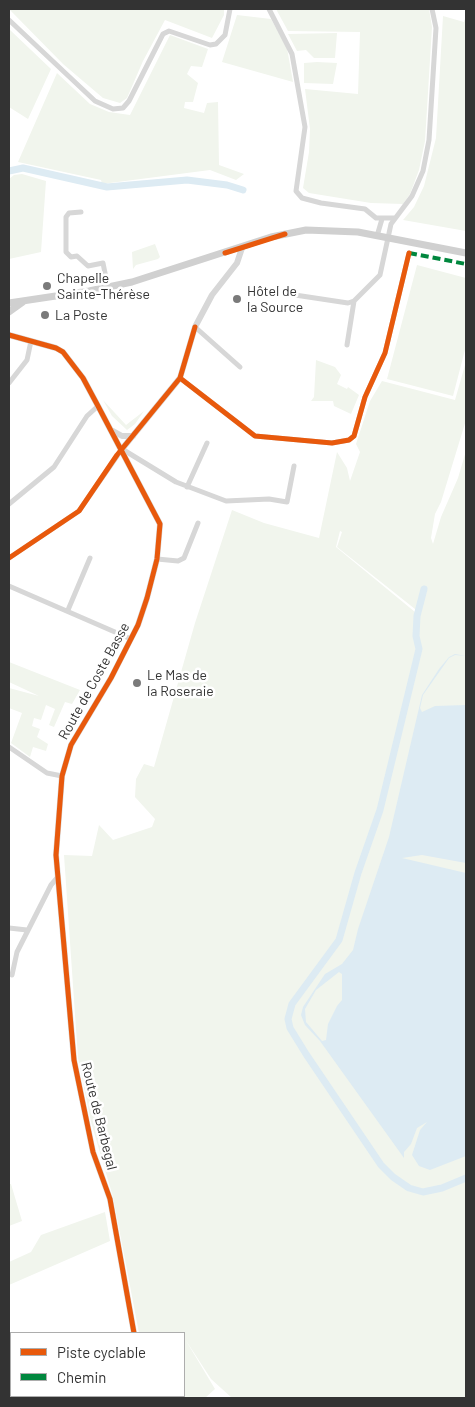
<!DOCTYPE html>
<html>
<head>
<meta charset="utf-8">
<style>
	body { margin:0 }
	#map { position:relative; width:475px; height:1407px; overflow:hidden; background:#fff; font-family:Barlow,sans-serif }
	canvas { display:block }
	.frame { position:absolute; inset:0; border:10px solid #333; pointer-events:none }
	.legend { position:absolute; left:10px; top:1332px; width:175px; height:65px; box-sizing:border-box; background:#fff; border:1px solid #adadad; margin:0; padding:6px 9px; list-style:none; font-size:15px; color:#333 }
	.legend li { display:flex; align-items:center; gap:10px; height:25px }
	.legend b { width:25px; border:1px solid #adadad }
</style>
</head>
<body>
<div id="map">
<canvas width="475" height="1407"></canvas>
<div class="frame"></div>
<ul class="legend">
<li><b style="height:6px;background:#e8590c"></b>Piste cyclable</li>
<li><b style="height:6px;background:#00873e"></b>Chemin</li>
</ul>
</div>
<script>
const context = document.querySelector('canvas').getContext('2d');
context.lineJoin = 'round';
function fill(path, color) { context.fillStyle = color; context.fill(path, 'evenodd'); }
const toPath = rows => new Path2D(rows.map(r => 'M' + r).join(''));
function strokePath(path, color, width, dash) { context.strokeStyle = color; context.lineWidth = width; context.lineCap = dash ? 'butt' : 'round'; context.setLineDash(dash || []); context.stroke(path); }
function label(font, color, halo, rows, align = 'center') {
  context.font = font + ' Barlow,sans-serif'; context.lineWidth = 5; context.setLineDash([]); context.textBaseline = 'middle'; context.strokeStyle = halo; context.fillStyle = color; for (const [text, x, y, turn = 0] of rows) {
    context.save(); context.translate(x, y); context.rotate((+turn || 0) * Math.PI / 180); context.textAlign = isNaN(turn) ? turn : align; if (halo) context.strokeText(text, 0, 0); context.fillText(text, 0, 0); context.restore();
  }
}
fill(toPath([
	[9,9,224,9,224,15,212,38,165,20,143,61,127,98,120,103,103,98,63,64],
	[276,9,429,9,432,27,425,141,419,170,410,194,403,204,371,203,309,193,303,188,309,152,310,129,305,89,358,94,360,32,288,31],
	[237,15,271,19,287,48,293,82,222,62],
	[466,15,466,231,403,220,414,207,424,186,436,138,443,16,464,22],
	[9,29,51,69,28,119,9,107],
	[337,33,335,58,314,58,306,50,297,51,288,34],
	[170,35,208,49,202,67,191,66,187,74,198,83,193,102,185,102,184,108,204,113,207,103,218,102,219,165,244,174,236,180,210,170,102,184,101,180,18,162,57,73,90,104,109,112,130,115],
	[317,62,337,63,333,84,304,83,304,63],
	[22,174,46,181,41,252,9,259,9,179,14,175],
	[155,244,160,257,158,259,136,265,133,269,132,252],
	[417,265,466,278,466,346,453,396,387,379],
	[316,360,335,367,341,375,337,384,347,389,348,387,359,395,351,414,334,406,333,401,311,401,314,397],
	[465,365,466,420,441,502,435,514,431,538,433,544,441,517,458,478,466,451,466,1398,232,1398,211,1379,185,1339,215,1389,205,1398,158,1398,156,1396,184,1396,184,1333,139,1333,113,1197,91,1122,78,1058,64,855,92,856,99,825,113,840,152,827,155,819,135,797,136,779,144,764,154,767,195,623,232,510,264,523,319,538,337,452,347,468,350,481,360,452,356,444,370,401,382,381,455,400],
	[340,531,342,532,337,547,415,609,415,612,336,547],
	[103,400,126,425,144,411,135,424,127,430,112,416],
	[9,662,80,690,72,704,65,702,54,727,49,725,55,709,46,705,41,720,34,718,32,726,40,729,37,737,48,744,46,751,33,747,30,757,11,743,22,713,9,708,9,688,39,696,9,682],
	[9,1184,11,1184,22,1221,9,1226],
	[105,1212,110,1241,9,1285,9,1262,31,1252,41,1235]
]), '#f1f5ed');
fill(toPath([
	[455,654,466,656,455,655,449,658,423,695,420,708,422,712,435,706,466,705,466,863,422,855,402,858,466,873,466,1156,430,1170,419,1166,412,1155,420,1130,427,1122,417,1128,411,1144,404,1152,404,1158,320,1041,305,1025,301,1015,303,1007,325,974,342,964,353,950,358,929,389,837,422,695,439,669,449,657],
	[339,972,342,974,342,1000,337,1006,328,1024,326,1040,322,1041,306,1022,305,1009,316,990]
]), '#ddebf3');
strokePath(toPath([
	[9,171,23,168,107,187,187,180,227,185,243,190],
	[424,589,417,616,416,636,419,649,380,810,358,873,339,940,292,1004,288,1019,290,1028,306,1054,381,1165,393,1177,409,1188,423,1192,442,1188,466,1178]
]), '#ddebf3', 7);
strokePath(toPath([
	[269,9,292,54,305,127,296,191,302,198,321,203,365,209,376,218,395,218],
	[9,20,95,101,113,109,123,108,129,101,163,34,169,31,210,45,216,44,225,35,230,9],
	[81,212,69,213,66,217,66,252,71,257,77,256,88,266,103,263,108,288],
	[377,236,382,219],
	[295,295,348,303,354,301,380,275,391,224,412,196,423,171,429,140,436,28,432,9],
	[195,327,240,367],
	[347,345,354,301],
	[180,378,255,436,332,443,349,440,354,436,365,397,385,353,409,253],
	[9,383,27,360,31,341],
	[187,487,207,443],
	[9,504,54,467,87,416,98,406],
	[9,558,79,511,122,449,176,482,226,501,269,499,287,502,294,466],
	[157,559,178,561,184,558,198,523],
	[9,586,131,639],
	[68,610,90,558],
	[9,747,47,773,62,776],
	[9,928,27,930],
	[12,975,17,952,51,885,57,878]
]), '#d7d7d7', 5);
strokePath(toPath([
	[9,335,56,348,63,352,83,378,98,406,160,524,157,559,147,598,138,625,111,678,71,745,62,776,56,855,74,1060,93,1152,110,1199,134,1333],
	[113,431,122,436,133,436],
	[122,449,180,378,195,327,212,295,237,263,242,248],
	[154,1396,155,1398]
]), '#d7d7d7', 6);
strokePath(toPath([
	[9,303,89,291,132,282,271,237,306,230,358,232,466,253],
	[9,312,23,302]
]), '#d0d0d0', 7);
strokePath(toPath([
	[409,253,466,264]
]), '#00873e', 4, [8, 4]);
strokePath(toPath([
	[225,253,285,234],
	[9,335,56,348,63,352,83,378,98,406,160,524,157,559,147,598,138,625,111,678,71,745,62,776,56,855,74,1060,93,1152,110,1199,134,1333],
	[180,378,255,436,332,443,349,440,354,436,365,397,385,353,409,253],
	[9,558,79,511,117,455,180,378,195,327]
]), '#e8590c', 5);
for (const [x, y, r, color] of [
	[47,286,5,"#7a7a7a"],
	[237,299,5,"#7a7a7a"],
	[45,315,5,"#7a7a7a"],
	[137,683,5,"#7a7a7a"]
]) { const dot = new Path2D(); dot.arc(x, y, r, 0, 2 * Math.PI); context.fillStyle = color; context.fill(dot); strokePath(dot, '#fff', 2); }
label('14px', '#333', '#fff', [
	["Chapelle",57,278],
	["Sainte-Thérèse",57,294],
	["Hôtel de",247,291],
	["la Source",247,307],
	["La Poste",55,315],
	["Le Mas de",147,675],
	["la Roseraie",147,691]
], 'left');
label('14px', '#333', '#fff', [
	["Route de Coste Basse",94,681,-61],
	["Route de Barbegal",99,1116,76]
]);
</script>
</body>
</html>
